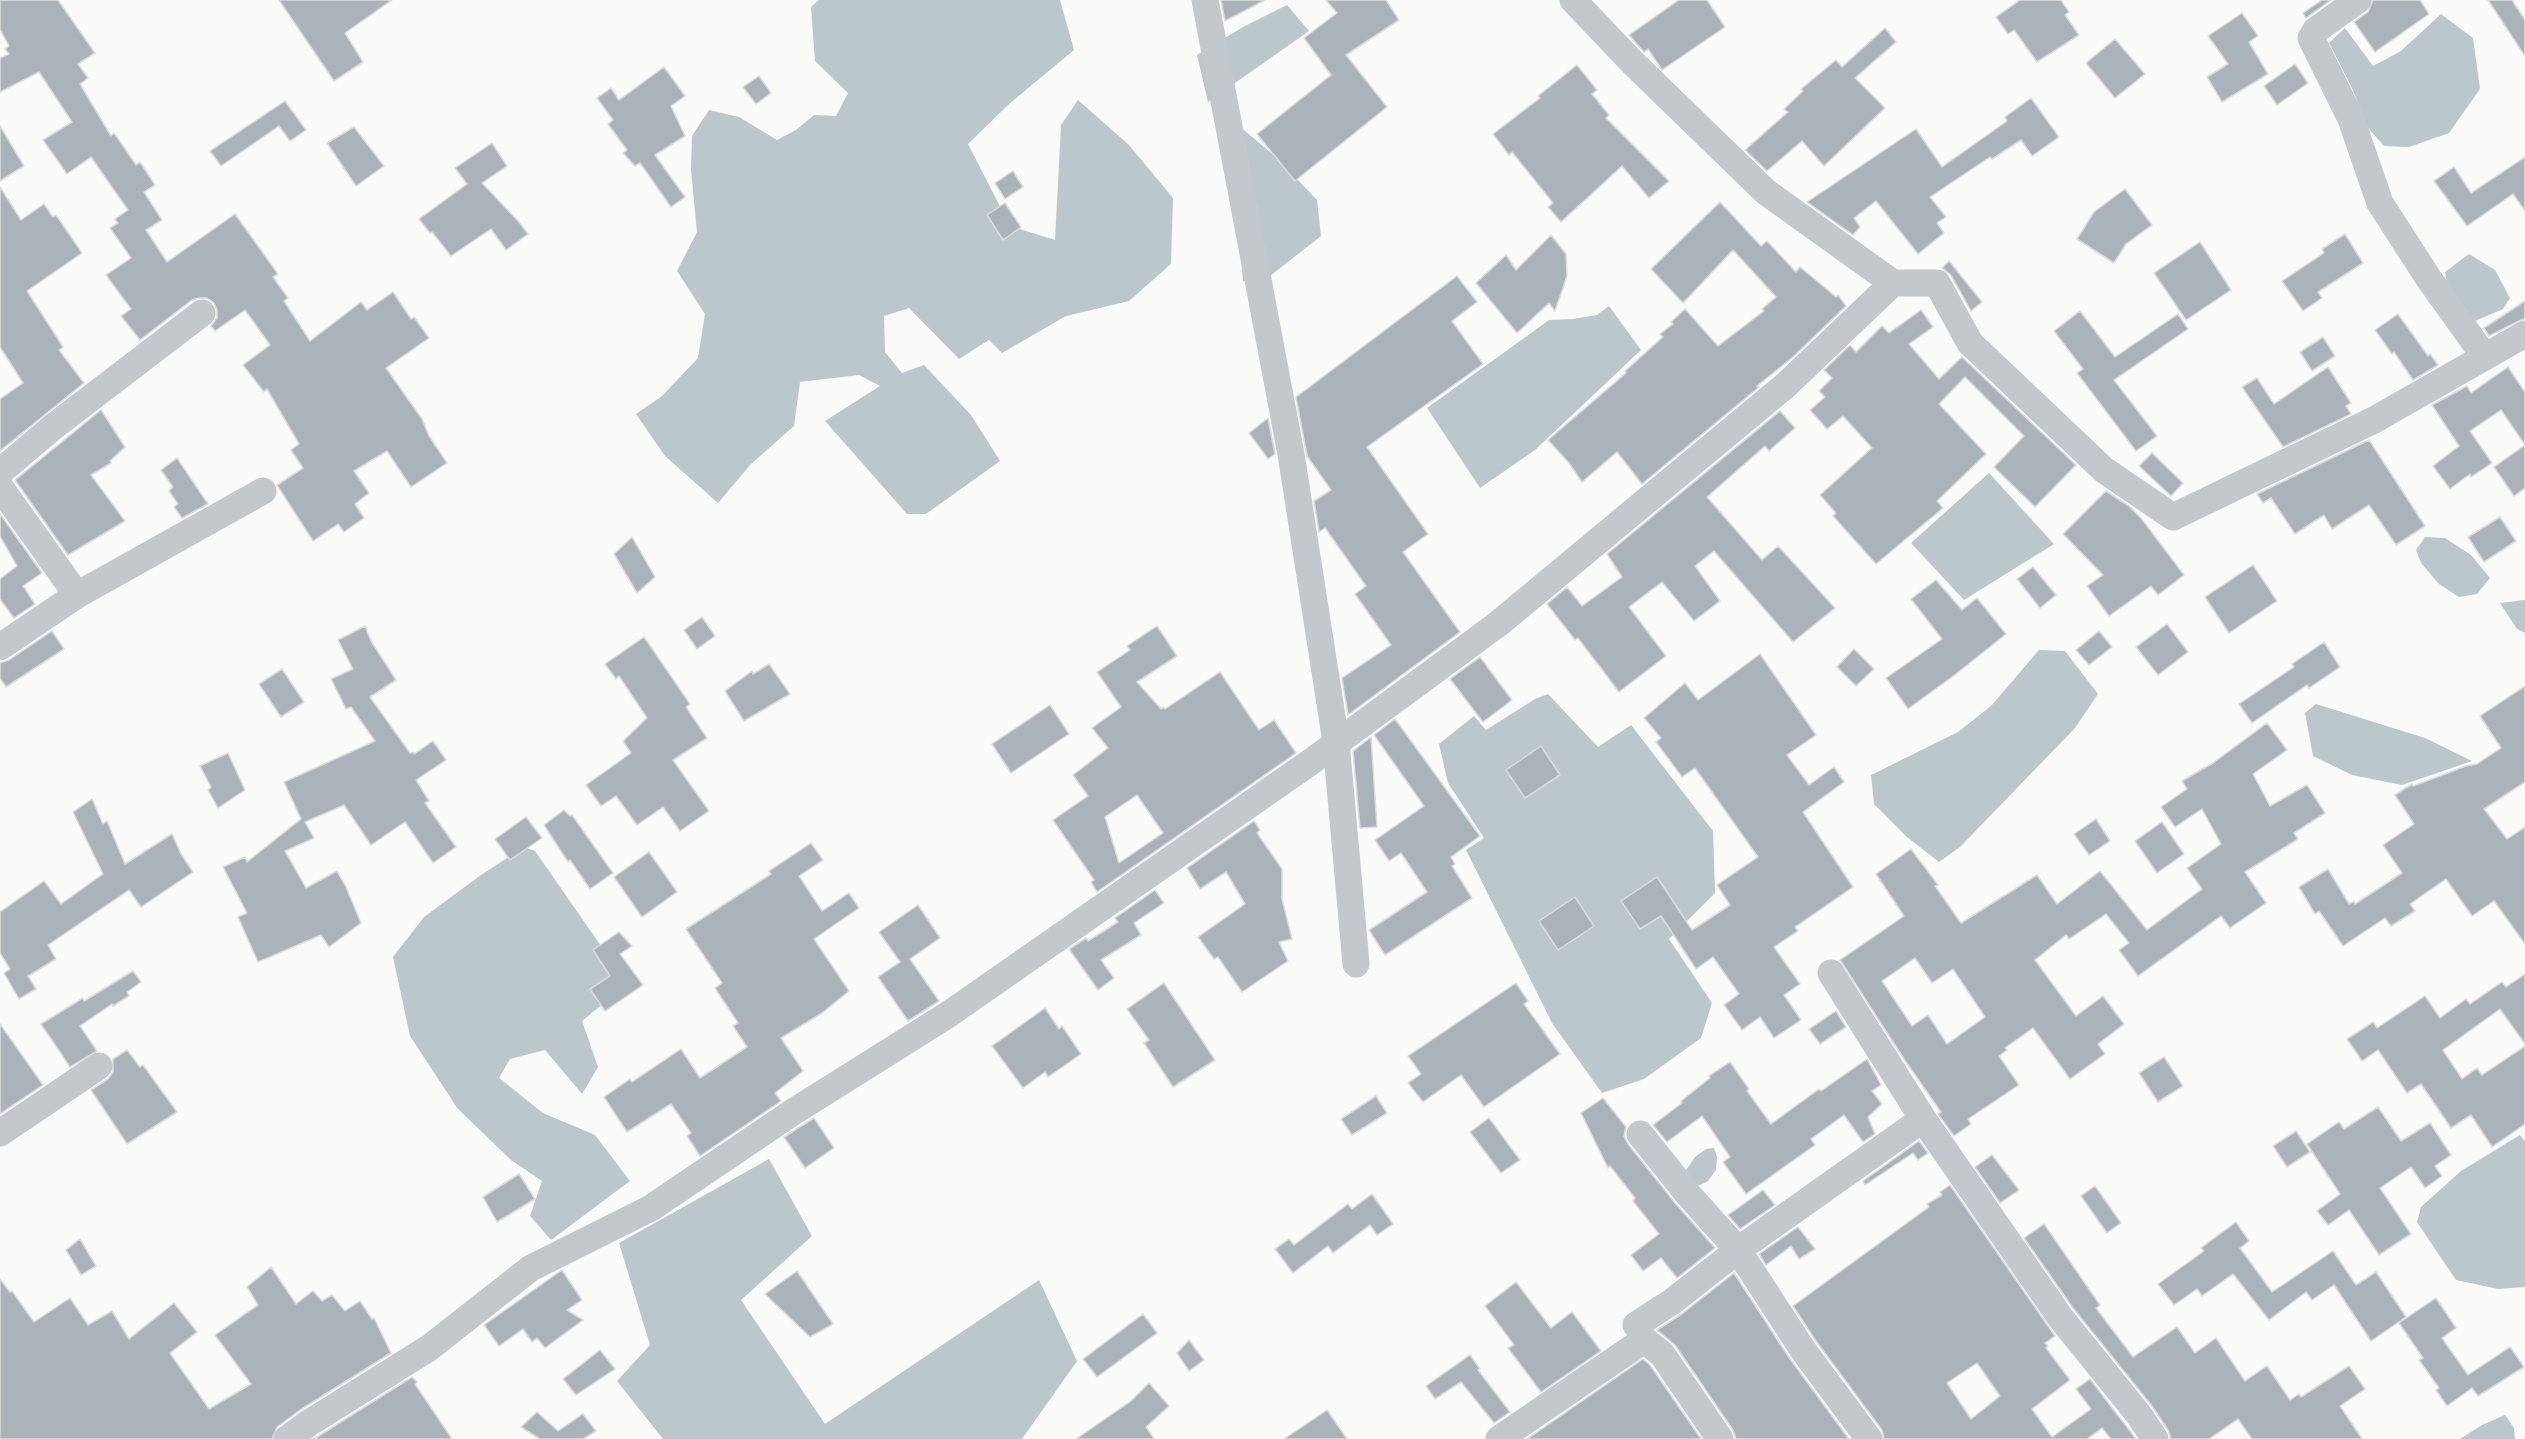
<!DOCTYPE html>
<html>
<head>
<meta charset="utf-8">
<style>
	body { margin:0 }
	canvas { display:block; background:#fafaf8 }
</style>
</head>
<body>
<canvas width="2525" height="1439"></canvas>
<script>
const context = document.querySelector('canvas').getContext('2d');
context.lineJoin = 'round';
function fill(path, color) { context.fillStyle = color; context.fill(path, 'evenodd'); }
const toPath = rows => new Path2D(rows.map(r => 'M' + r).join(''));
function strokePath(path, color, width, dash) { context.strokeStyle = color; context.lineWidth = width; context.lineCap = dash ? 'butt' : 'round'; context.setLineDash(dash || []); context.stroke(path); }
fill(toPath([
	[819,0,1060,0,1074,50,1009,104,968,144,1010,226,1055,240,1061,125,1078,100,1129,145,1173,198,1171,264,1129,301,1066,316,1002,353,989,340,959,359,909,308,884,316,885,352,902,373,924,365,971,415,1000,461,926,514,907,514,825,421,880,386,859,375,800,382,794,426,751,464,718,503,665,456,636,414,662,396,698,358,705,314,677,271,697,232,691,170,692,136,709,110,739,117,777,140,796,130,814,115,836,116,848,93,815,61,811,7],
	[1287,5,1309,31,1208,102,1197,55,1243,27],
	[2441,14,2473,38,2480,89,2449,133,2409,147,2384,146,2368,128,2352,88,2329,43,2345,28,2373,66,2401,51],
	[1239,126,1276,157,1317,200,1321,236,1261,283,1243,281,1238,217],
	[2469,254,2495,270,2510,298,2503,309,2475,321,2449,293,2445,272],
	[1609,306,1641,350,1535,450,1480,488,1427,408,1549,320,1573,319,1597,315],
	[1989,473,2054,544,1964,600,1911,543],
	[2425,537,2445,538,2471,555,2490,578,2477,594,2459,597,2439,584,2421,563,2416,550],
	[2525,600,2525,633,2517,629,2500,603],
	[2039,650,2065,651,2098,694,2075,728,1960,847,1939,862,1907,837,1874,804,1871,775,1958,732,1991,706],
	[1548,694,1598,747,1631,725,1713,831,1715,893,1669,939,1712,1003,1701,1038,1644,1079,1602,1093,1552,1023,1466,850,1484,838,1448,783,1439,744,1474,716,1486,730,1535,699],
	[2316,704,2425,738,2472,761,2402,785,2352,775,2313,756,2305,713],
	[524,847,535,851,599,943,625,986,582,1021,598,1067,582,1094,545,1050,510,1059,499,1078,543,1113,595,1135,630,1181,551,1240,530,1216,542,1181,511,1160,458,1109,410,1036,393,957,424,917,481,875],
	[2520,1135,2525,1141,2525,1287,2498,1289,2456,1280,2417,1222,2421,1207,2461,1171],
	[1714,1148,1717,1157,1716,1170,1707,1182,1694,1187,1686,1170,1695,1157,1706,1149],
	[769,1159,812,1236,741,1300,825,1424,1039,1280,1077,1361,1022,1439,663,1439,617,1381,650,1345,619,1243],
	[2505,1415,2514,1428,2515,1439,2460,1439,2482,1425]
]), '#bbc7cb');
const building = toPath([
	[0,0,58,0,95,53,78,64,88,78,80,84,111,136,114,133,136,165,140,162,155,185,144,192,162,220,146,230,167,262,235,214,278,274,273,277,288,298,284,301,310,341,361,302,367,310,393,292,411,319,414,317,429,338,386,368,422,419,429,436,447,463,411,487,387,451,354,471,369,493,355,504,364,518,344,532,338,524,313,541,277,485,303,468,291,450,299,444,267,389,264,392,243,365,270,345,245,310,215,331,211,326,217,318,217,310,214,303,207,298,199,298,192,300,140,340,121,316,131,309,106,275,131,258,110,228,118,223,115,219,128,210,91,157,67,174,43,140,72,122,39,72,0,92,0,58,9,54,5,49,9,46,0,29,0,0],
	[279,0,392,0,345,33,363,62,334,81,279,0],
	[1221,0,1265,0,1225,21,1221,0],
	[1326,0,1386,0,1399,20,1346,55,1387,107,1295,181,1257,134,1331,75,1304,38,1337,13,1326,0],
	[1679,0,1707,0,1725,27,1662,70,1648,49,1644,52,1629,35,1679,0],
	[2020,0,2061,0,2069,12,2065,15,2079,35,2037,62,2014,30,2008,34,1996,17,2020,0],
	[2322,0,2331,0,2306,18,2303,13,2322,0],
	[2373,0,2420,0,2429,14,2375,52,2354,22,2368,12,2373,0],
	[2488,0,2512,0,2525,20,2525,56,2488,0],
	[2242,13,2258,36,2249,42,2268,74,2222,102,2207,77,2228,64,2208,36,2242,13],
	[1885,28,1896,42,1855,78,1885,108,1824,166,1802,141,1767,171,1745,150,1788,112,1784,109,1803,91,1801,89,1836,60,1842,67,1885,28],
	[2115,39,2145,74,2115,98,2086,63,2115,39],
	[2295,64,2308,83,2277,105,2264,86,2295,64],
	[1577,65,1597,90,1592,94,1609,115,1606,118,1669,181,1649,198,1622,166,1561,222,1548,207,1553,203,1512,152,1509,155,1493,134,1540,98,1538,96,1577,65],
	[664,67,685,96,671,106,685,136,655,155,685,197,671,207,640,163,635,166,623,153,627,150,608,124,613,120,597,98,611,88,619,100,664,67],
	[759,76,771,93,756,104,743,87,759,76],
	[2031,98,2059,137,2032,156,2021,140,1992,159,1990,157,1930,197,1946,217,1937,223,1944,233,1918,254,1876,201,1854,218,1860,227,1853,235,1807,202,1916,129,1942,167,2007,121,2005,117,2031,98],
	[285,101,306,130,290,141,279,126,221,166,210,151,285,101],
	[0,126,24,166,0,181,0,126],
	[354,127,384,166,356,186,327,143,354,127],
	[492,143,507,166,482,183,518,221,528,234,506,250,491,229,451,256,432,232,430,233,419,219,467,184,455,168,492,143],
	[2525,157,2525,211,2513,194,2467,226,2434,181,2454,167,2471,193,2525,157],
	[1013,171,1023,187,1005,199,995,183,1013,171],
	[0,187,21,220,44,204,53,217,56,215,82,253,27,291,63,347,59,350,84,383,0,451,0,399,23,383,0,347,0,187],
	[2125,189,2152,225,2126,244,2114,263,2077,239,2094,212,2125,189],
	[1720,202,1761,246,1767,241,1796,272,1800,267,1836,297,1838,295,1846,306,1793,357,1757,386,1759,387,1642,484,1617,452,1582,482,1569,463,1548,440,1626,373,1625,371,1663,337,1660,334,1673,324,1671,322,1685,309,1718,346,1764,311,1762,309,1776,297,1733,250,1683,303,1651,269,1720,202],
	[1005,203,1021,227,1003,240,987,215,1005,203],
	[2345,234,2363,263,2318,292,2322,298,2303,311,2282,281,2324,253,2322,249,2345,234],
	[1551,235,1566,254,1567,276,1555,311,1549,303,1517,333,1476,283,1506,255,1516,270,1551,235],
	[2200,242,2231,290,2186,320,2154,273,2200,242],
	[1949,261,1982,302,1971,311,1951,275,1942,268,1949,261],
	[1457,276,1477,302,1452,321,1483,364,1367,447,1428,534,1403,552,1460,632,1348,715,1342,678,1391,645,1355,594,1366,586,1325,528,1319,532,1314,501,1331,490,1307,456,1296,397,1457,276],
	[2525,301,2525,318,2489,336,2484,328,2525,301],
	[1921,310,1933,327,1909,344,1939,379,1962,357,2076,465,2035,507,1994,467,2024,436,1965,377,1939,404,1986,454,1937,501,1943,508,1876,564,1833,516,1836,513,1820,495,1872,448,1843,416,1827,429,1810,410,1825,397,1819,391,1832,378,1824,370,1850,345,1856,352,1882,326,1889,333,1921,310],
	[2080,311,2115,357,2178,314,2188,329,2114,380,2157,436,2136,451,2077,373,2083,369,2054,331,2080,311],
	[2398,314,2428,356,2430,354,2438,365,2413,380,2394,352,2392,354,2375,330,2398,314],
	[2323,337,2335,356,2312,371,2300,352,2323,337],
	[2328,367,2351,403,2346,406,2351,414,2283,447,2242,387,2257,378,2274,404,2328,367],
	[2508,367,2525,392,2525,445,2501,410,2470,431,2492,463,2471,477,2470,474,2450,489,2433,466,2459,446,2432,405,2467,386,2471,393,2508,367],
	[101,410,125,447,110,461,111,463,91,475,125,521,68,555,15,480,101,410],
	[1780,411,1795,428,1769,451,1765,446,1707,497,1762,560,1778,546,1835,608,1793,642,1714,551,1695,566,1720,601,1694,621,1662,582,1629,607,1666,656,1619,692,1578,638,1575,640,1547,604,1567,587,1582,606,1622,577,1607,554,1780,411],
	[1268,418,1275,454,1268,459,1249,433,1268,418],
	[2369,440,2425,526,2396,545,2369,505,2332,529,2324,515,2295,534,2271,498,2263,503,2257,494,2369,440],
	[2525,445,2525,488,2514,496,2494,467,2525,445],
	[2152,453,2183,483,2171,496,2139,466,2152,453],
	[177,458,208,504,182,518,174,507,178,504,169,491,173,487,161,470,177,458],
	[2106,491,2129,506,2141,518,2184,575,2158,595,2151,586,2109,616,2087,586,2103,575,2063,534,2106,491],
	[0,514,42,573,23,586,35,604,14,618,0,599,0,579,17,566,0,536,0,514],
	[2500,517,2516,541,2484,562,2468,537,2500,517],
	[632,537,655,577,637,593,614,554,632,537],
	[2253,565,2277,601,2229,633,2205,597,2253,565],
	[2033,567,2056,595,2040,608,2017,579,2033,567],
	[1936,580,1962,610,1977,598,2006,634,1956,674,1908,709,1886,678,1942,639,1911,599,1936,580],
	[702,617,715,636,697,649,684,630,702,617],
	[2167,624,2188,652,2158,675,2136,647,2167,624],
	[365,626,371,641,396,680,370,697,410,753,413,752,414,754,433,741,446,760,416,780,429,801,425,803,456,847,433,863,405,822,371,845,344,805,305,822,314,838,285,851,306,888,337,871,346,887,361,923,329,947,321,935,258,962,238,917,247,913,223,867,245,857,247,862,301,819,284,782,375,741,351,707,346,709,331,679,353,669,338,640,365,626],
	[1157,626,1177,656,1137,682,1161,709,1163,707,1165,709,1220,672,1259,730,1274,720,1296,753,1097,892,1091,882,1094,880,1053,820,1088,796,1073,775,1108,748,1092,728,1121,707,1097,672,1130,650,1127,646,1157,626],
	[1137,795,1163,833,1119,863,1105,817,1137,795],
	[52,631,64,649,6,687,0,678,0,663,9,660,52,631],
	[2099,631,2112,647,2089,665,2076,650,2099,631],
	[644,637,690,704,686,707,707,738,673,760,709,811,680,831,663,807,637,825,616,796,601,806,586,785,631,753,623,741,647,718,619,676,616,679,605,664,644,637],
	[2324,642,2340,667,2309,688,2307,685,2252,723,2239,704,2294,667,2292,664,2324,642],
	[1854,649,1874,669,1856,686,1837,667,1854,649],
	[1760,654,1816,735,1787,755,1809,785,1834,767,1844,782,1803,812,1853,887,1795,927,1798,931,1774,947,1800,984,1784,995,1801,1020,1774,1038,1760,1017,1742,1030,1724,1005,1739,994,1713,957,1696,969,1661,916,1640,929,1621,901,1657,877,1692,930,1730,905,1717,885,1758,857,1695,768,1682,777,1656,742,1661,738,1644,718,1685,683,1698,700,1760,654],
	[1480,657,1512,700,1483,722,1450,679,1480,657],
	[769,664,790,694,744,721,725,691,752,671,753,674,769,664],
	[282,669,304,702,281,717,259,684,282,669],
	[2525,686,2525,782,2484,809,2507,839,2525,827,2525,944,2494,901,2472,916,2446,879,2410,904,2415,911,2391,926,2385,918,2343,946,2319,911,2315,914,2299,887,2328,869,2349,904,2354,901,2355,904,2402,873,2383,845,2414,824,2395,795,2412,784,2413,786,2466,766,2477,764,2501,748,2480,716,2525,686],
	[1050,705,1069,734,1011,773,992,744,1050,705],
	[1395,719,1480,836,1451,857,1455,864,1452,866,1472,898,1385,955,1369,930,1427,892,1401,853,1389,861,1375,840,1424,806,1374,735,1395,719],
	[2267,723,2287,750,2253,774,2270,806,2307,785,2325,813,2294,833,2298,839,2245,872,2266,903,2230,928,2221,916,2138,976,2119,950,2129,943,2106,914,2069,939,2066,935,2035,960,2076,1016,2103,996,2124,1024,2098,1044,2105,1054,2070,1079,2033,1028,2005,1048,2007,1050,1999,1056,2019,1085,1968,1119,1971,1124,1954,1136,1938,1114,1941,1112,1906,1062,1840,960,1904,916,1876,874,1911,849,1938,885,1935,886,1961,923,2037,875,2057,904,2100,871,2147,930,2202,889,2187,868,2221,844,2202,809,2175,827,2161,807,2187,789,2182,781,2213,763,2267,723],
	[1915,958,1932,983,1953,969,1985,1017,1947,1044,1928,1015,1912,1026,1882,981,1915,958],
	[1371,737,1377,827,1360,828,1353,751,1371,737],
	[1541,746,1560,775,1525,798,1506,770,1541,746],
	[228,753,245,790,218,808,208,790,211,787,200,766,228,753],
	[92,799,103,824,107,821,125,864,172,834,181,854,193,872,141,907,129,890,48,945,56,959,28,976,36,989,19,999,4,973,10,969,0,953,0,912,44,881,61,904,103,874,73,812,92,799],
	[564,810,570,816,572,815,613,873,590,889,570,860,568,862,544,825,564,810],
	[526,817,542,838,510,860,495,839,526,817],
	[2096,819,2110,841,2089,855,2074,834,2096,819],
	[1254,821,1260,830,1257,833,1282,869,1282,899,1292,939,1279,942,1288,961,1242,992,1218,957,1214,959,1198,937,1245,904,1226,872,1200,889,1187,868,1254,821],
	[2162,822,2184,854,2157,873,2135,841,2162,822],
	[811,843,823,860,799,876,822,911,849,893,859,908,814,939,849,991,822,1013,781,1038,803,1071,775,1093,781,1101,700,1156,687,1136,691,1133,671,1104,627,1132,604,1097,630,1079,632,1082,681,1049,700,1078,747,1047,733,1026,738,1023,715,988,722,983,686,929,771,874,769,871,811,843],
	[649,852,677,892,642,917,614,877,649,852],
	[1155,890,1164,903,1134,923,1141,935,1101,960,1114,978,1098,990,1069,949,1086,938,1088,941,1118,922,1115,918,1155,890],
	[1575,897,1594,926,1558,950,1539,921,1575,897],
	[918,905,940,938,910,959,939,1001,908,1021,878,977,900,962,879,932,918,905],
	[619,932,632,946,620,954,643,985,605,1011,590,989,610,976,593,950,619,932],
	[133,971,141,982,127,992,129,996,113,1006,112,1004,80,1026,97,1051,70,1067,41,1024,83,998,84,1001,133,971],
	[2525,974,2525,1044,2500,1009,2443,1050,2462,1079,2477,1068,2482,1075,2525,1046,2525,1124,2492,1147,2471,1115,2451,1128,2421,1084,2407,1093,2378,1050,2362,1061,2347,1039,2373,1022,2377,1028,2425,996,2440,1018,2466,999,2470,1004,2502,982,2506,987,2525,974],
	[1164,983,1215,1060,1173,1087,1144,1043,1149,1040,1127,1009,1164,983],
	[1516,983,1528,1001,1524,1004,1560,1054,1484,1107,1461,1075,1423,1102,1408,1083,1421,1074,1408,1056,1516,983],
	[1045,1008,1059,1029,1062,1026,1081,1054,1048,1077,1045,1072,1023,1088,992,1046,1045,1008],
	[1836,1011,1846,1027,1820,1044,1809,1029,1836,1011],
	[0,1024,43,1085,0,1114,0,1024],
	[127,1050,140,1067,143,1065,177,1112,127,1144,91,1090,108,1079,113,1072,113,1059,127,1050],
	[2164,1057,2183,1086,2158,1102,2139,1073,2164,1057],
	[1867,1059,1881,1085,1872,1091,1882,1104,1868,1117,1875,1134,1863,1142,1844,1115,1811,1139,1815,1145,1746,1194,1723,1162,1730,1157,1702,1116,1667,1142,1653,1125,1682,1103,1681,1101,1710,1078,1709,1076,1730,1062,1749,1089,1747,1091,1771,1124,1819,1089,1821,1091,1867,1059],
	[1376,1096,1387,1113,1352,1135,1341,1119,1376,1096],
	[1603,1098,1626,1127,1624,1136,1628,1144,1675,1203,1715,1248,1677,1278,1661,1258,1643,1271,1631,1255,1659,1234,1633,1201,1635,1198,1610,1166,1608,1168,1581,1113,1603,1098],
	[2378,1107,2401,1141,2430,1123,2451,1155,2435,1166,2442,1176,2425,1188,2411,1167,2380,1188,2411,1234,2379,1255,2349,1210,2328,1225,2317,1211,2340,1194,2307,1144,2339,1122,2344,1129,2378,1107],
	[814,1118,834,1148,805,1168,784,1137,814,1118],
	[1489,1118,1520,1160,1501,1173,1470,1132,1489,1118],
	[2296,1131,2310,1152,2287,1167,2273,1146,2296,1131],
	[1919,1141,1928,1153,1918,1160,1913,1153,1865,1185,1863,1181,1919,1141],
	[1992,1155,2019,1190,2000,1203,1975,1167,1992,1155],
	[519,1174,535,1199,497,1222,483,1197,519,1174],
	[1950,1185,2055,1336,2045,1343,2048,1346,2046,1348,2070,1380,2032,1409,2052,1437,2091,1409,2076,1389,2090,1379,2136,1439,2111,1439,2102,1428,2087,1439,1884,1439,1882,1430,1816,1341,1793,1306,1929,1207,1927,1204,1942,1195,1940,1192,1950,1185],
	[1977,1363,2000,1396,1971,1419,1947,1383,1977,1363],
	[2095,1186,2121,1223,2107,1233,2081,1196,2095,1186],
	[1763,1190,1775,1205,1740,1229,1728,1215,1763,1190],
	[1372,1194,1393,1224,1377,1235,1370,1225,1333,1253,1328,1246,1293,1273,1275,1249,1289,1239,1294,1245,1348,1204,1352,1209,1372,1194],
	[2236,1222,2249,1241,2240,1248,2272,1292,2333,1251,2356,1285,2376,1272,2406,1317,2371,1341,2334,1285,2312,1300,2306,1292,2269,1320,2233,1274,2202,1296,2197,1289,2174,1305,2158,1284,2204,1251,2201,1248,2236,1222],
	[2044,1224,2100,1305,2096,1308,2133,1357,2177,1327,2195,1353,2216,1338,2245,1381,2267,1366,2290,1400,2299,1394,2301,1397,2349,1366,2365,1389,2340,1406,2362,1439,2252,1439,2238,1419,2209,1439,2171,1439,2168,1430,2152,1406,2073,1308,2024,1238,2044,1224],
	[1798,1227,1815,1249,1799,1259,1791,1246,1766,1265,1759,1254,1798,1227],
	[80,1239,96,1266,81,1275,66,1250,80,1239],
	[271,1267,296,1304,313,1291,322,1301,332,1295,345,1311,360,1301,372,1319,374,1318,391,1353,300,1410,277,1427,272,1439,0,1439,0,1279,10,1292,12,1291,34,1322,70,1298,88,1325,112,1311,129,1339,174,1303,197,1332,170,1353,209,1409,251,1384,215,1335,258,1305,247,1287,271,1267],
	[562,1270,582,1300,567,1310,583,1320,545,1348,537,1338,532,1342,523,1329,499,1346,484,1325,562,1270],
	[797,1271,833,1324,810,1337,765,1294,797,1271],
	[1734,1273,1790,1359,1849,1439,1736,1439,1733,1430,1675,1345,1657,1330,1683,1313,1734,1273],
	[1516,1282,1551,1328,1572,1312,1601,1351,1541,1392,1508,1348,1514,1345,1485,1306,1516,1282],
	[2436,1298,2456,1328,2442,1338,2468,1375,2510,1347,2524,1367,2478,1396,2472,1388,2447,1406,2436,1390,2439,1388,2419,1360,2423,1358,2399,1323,2436,1298],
	[1143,1314,1157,1333,1097,1377,1083,1359,1143,1314],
	[1189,1340,1204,1360,1189,1371,1177,1353,1189,1340],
	[600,1350,615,1369,576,1395,563,1379,600,1350],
	[1470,1355,1480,1369,1478,1370,1510,1412,1494,1423,1461,1382,1435,1399,1426,1386,1470,1355],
	[1643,1359,1650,1365,1701,1439,1527,1439,1643,1359],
	[412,1377,417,1382,415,1384,452,1439,314,1439,412,1377],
	[1149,1383,1169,1406,1146,1427,1154,1439,1076,1439,1131,1401,1149,1383],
	[1327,1410,1347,1439,1284,1439,1327,1410],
	[537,1412,558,1431,583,1414,596,1431,583,1439,540,1439,521,1427,537,1412]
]);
fill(building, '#aab3b9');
strokePath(building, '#dcdcda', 1.5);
strokePath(toPath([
	[1205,0,1291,454,1336,742,1356,964],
	[2358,0,2316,30,2311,38,2351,119,2380,203,2429,279,2485,357],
	[1893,283,1937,283,1970,343,2104,470,2173,517,2374,420,2525,334],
	[0,472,53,427,202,313],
	[0,487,77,595],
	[0,647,77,595,263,491],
	[1831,973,1923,1119,2060,1317,2139,1415,2155,1439],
	[0,1133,99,1066],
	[1636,1325,1673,1301,1738,1250,1687,1193,1640,1134],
	[287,1439,309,1423,429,1348,531,1268,651,1208,790,1114,949,1014,1312,761,1498,624,1786,385,1893,283,1766,192,1633,63,1573,0],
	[1499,1439,1644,1340,1662,1354,1720,1439],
	[1869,1439,1803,1350,1738,1250,1923,1119]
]), '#c3c8cc', 27);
</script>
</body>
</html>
